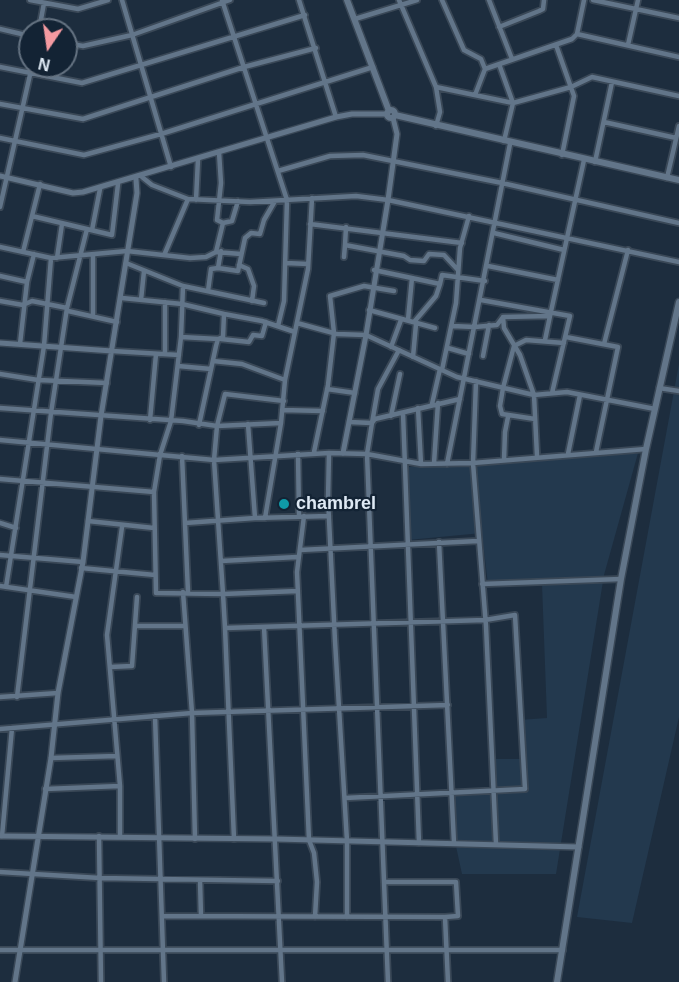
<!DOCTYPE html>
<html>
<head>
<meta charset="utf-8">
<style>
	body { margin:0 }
	#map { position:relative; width:679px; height:982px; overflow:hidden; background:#1d2d3e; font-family:Helvetica,sans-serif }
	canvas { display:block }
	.north { position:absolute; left:18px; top:18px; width:60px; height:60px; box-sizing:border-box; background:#132334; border:2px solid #647281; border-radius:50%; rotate:193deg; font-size:16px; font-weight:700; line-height:24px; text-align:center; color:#dee9f4 }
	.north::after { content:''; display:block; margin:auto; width:21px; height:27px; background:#f49aa1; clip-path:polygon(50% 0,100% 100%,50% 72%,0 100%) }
</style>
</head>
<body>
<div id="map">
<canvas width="679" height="982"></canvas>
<div class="north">N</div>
</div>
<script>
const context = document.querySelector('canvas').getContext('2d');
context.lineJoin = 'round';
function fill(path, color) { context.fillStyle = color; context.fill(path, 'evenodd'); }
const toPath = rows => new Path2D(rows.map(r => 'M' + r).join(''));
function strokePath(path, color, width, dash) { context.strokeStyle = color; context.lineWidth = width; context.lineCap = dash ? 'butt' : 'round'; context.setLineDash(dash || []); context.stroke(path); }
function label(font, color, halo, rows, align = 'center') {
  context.font = font + ' Helvetica,sans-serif'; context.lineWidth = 4.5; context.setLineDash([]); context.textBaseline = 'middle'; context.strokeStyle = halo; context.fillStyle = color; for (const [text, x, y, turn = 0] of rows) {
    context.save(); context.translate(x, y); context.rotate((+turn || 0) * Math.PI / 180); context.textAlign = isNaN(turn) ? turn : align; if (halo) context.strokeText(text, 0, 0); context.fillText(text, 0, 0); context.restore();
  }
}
fill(toPath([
	[679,364,679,717,632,923,577,917],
	[638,453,604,575,556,874,462,874,454,837,455,793,495,792,493,759,521,759,519,720,547,718,542,584,488,585,482,533,408,540,408,467]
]), '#23394e');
const minor = toPath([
	[30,0,78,9,108,0],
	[122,0,171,167],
	[222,0,287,200,284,301,278,326],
	[299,0,336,117],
	[399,0,436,87,440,112,436,126],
	[442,0,464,50,481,59,485,69,475,95],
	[489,0,512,59],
	[593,0,679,18],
	[355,19,417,0],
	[499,27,539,11,543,9,544,0],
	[0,29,30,36],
	[39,30,44,3],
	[577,34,679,57],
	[66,43,83,46,132,35,230,0],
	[556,45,574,96,562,155],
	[628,45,638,0],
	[499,64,513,103,504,141],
	[0,67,82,83,305,15],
	[485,69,572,39,577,34,584,0],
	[436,87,513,103,571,87,592,77,679,96],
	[0,104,83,119,244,67,316,48],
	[604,122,676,138],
	[0,138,84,155,161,134,373,67],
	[219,152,221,183,217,220,223,223],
	[595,162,612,82],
	[278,171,330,156,363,155,502,183,679,223],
	[142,177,152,185,188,199,250,202,356,196,388,200,679,262],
	[667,178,679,126],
	[196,200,198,159],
	[0,207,32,66],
	[32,216,112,235,118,184],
	[310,224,462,243],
	[346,227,345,245,404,256,410,260,424,261,429,254,444,255,458,270],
	[92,230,100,189],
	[494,233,564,250],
	[0,247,51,258,127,251,190,258,206,257,216,252,241,254],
	[23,252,40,184],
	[216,252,223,223,232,221,238,201],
	[165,253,188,199],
	[344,257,345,245],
	[57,258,62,224],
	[126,263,183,286,264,303],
	[286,263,308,264],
	[239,265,248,269,254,286,252,301],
	[488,266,558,280],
	[218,268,238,271,245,238,251,233,260,234,264,220,275,201],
	[374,270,440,284,436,296,414,322],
	[0,276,27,282,20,344],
	[27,282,34,254],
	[440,284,442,275,485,281],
	[183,286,181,337,171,421,160,455,154,492,156,593,223,594,214,460,217,426,225,394,284,401],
	[208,291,211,269,218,268,221,251],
	[122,298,182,304,224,314],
	[141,300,144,271],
	[481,300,570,316,552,393],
	[0,301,23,305,32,301,67,308],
	[369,310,435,328],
	[68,311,117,322],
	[93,315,93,256],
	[503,317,504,328,520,355,534,395,537,456],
	[408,320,412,278],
	[297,323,337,334,366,335,457,377,534,395,567,392,655,409],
	[452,326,475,327,497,325,503,317,550,316,584,160],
	[181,337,218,339],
	[566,337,618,347,596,452],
	[221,339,249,342,253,335,262,336,266,322],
	[545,340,550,316],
	[604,344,628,250],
	[391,347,401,320],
	[448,348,469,354],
	[112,351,179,355],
	[165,354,165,302],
	[483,356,489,325],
	[413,357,416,324],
	[213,361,242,364,285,380],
	[178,366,211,369],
	[442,370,456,303,460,248,469,216],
	[0,374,38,380,107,383],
	[476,381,473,463,486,626,496,844],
	[659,388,679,391],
	[327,389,355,393],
	[432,404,440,369],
	[0,408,183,421,217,426,281,423],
	[418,408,421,464],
	[282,410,323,411],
	[403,413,419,843],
	[391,416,400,374],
	[535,419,502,414,500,406,503,388,514,346,526,340,564,343],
	[150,420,156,354],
	[349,422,372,423,378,389,399,350],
	[199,425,216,346,218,339,223,337,224,314,262,321,295,332],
	[0,440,214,460,329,453,367,454,421,464,473,463,646,449],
	[314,452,328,385,334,333,330,296,364,286,394,291],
	[329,453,328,499,335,641,347,841,347,917],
	[298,454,299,516],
	[568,454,580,395],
	[182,456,188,592],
	[504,460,505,432,508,417],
	[434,463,438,403],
	[447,464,510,144],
	[0,479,154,492],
	[304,516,297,572,309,840,314,853,317,882,315,917],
	[255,518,329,516],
	[265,518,281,423,285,380,308,269,312,198],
	[88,521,154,528],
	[0,523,16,528],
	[185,523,255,518,248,424],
	[439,542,454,843],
	[300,550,478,541],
	[0,555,83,562],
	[221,561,297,557],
	[81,568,155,575],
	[482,584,621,579],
	[0,586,76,597],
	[6,587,44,346,51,258],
	[298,591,223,594,225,628,485,620,515,615,525,789,345,798],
	[183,592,192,713,195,839],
	[136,626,185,626],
	[264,627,282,982],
	[225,628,234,839],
	[110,667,132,666,137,597],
	[0,697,58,693],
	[17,697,51,413,67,308,87,229],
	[155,716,164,982],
	[0,729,192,713,448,705],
	[51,758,117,756],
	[45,789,120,786],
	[2,836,12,728],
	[99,836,101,982],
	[120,836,120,786,107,635,122,527],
	[0,872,100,878,278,881],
	[200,880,201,916],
	[385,882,456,882,458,916,445,917],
	[162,916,445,917,448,982],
	[0,950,563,950],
	[388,982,367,454,372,423,375,419,460,399]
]);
const tertiary = toPath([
	[0,176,73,193,83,192,336,117,352,114,387,114],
	[0,343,112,351],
	[343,453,366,335,388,200,397,134,393,118],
	[0,836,276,839,579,847],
	[15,982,51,758,58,693,83,562,101,416,137,193,136,179]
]);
const secondary = toPath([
	[347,0,389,111],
	'387 114a4 4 0 1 1 8 0a4 4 0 1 1-8 0Z',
	[395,115,679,180],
	[557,982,621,579,646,449,679,302]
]);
strokePath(minor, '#3a4857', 8);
strokePath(tertiary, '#3a4857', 8);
strokePath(secondary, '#3a4857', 9);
strokePath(minor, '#627589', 4.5);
strokePath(tertiary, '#627589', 5);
strokePath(secondary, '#627589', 6);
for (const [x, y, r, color] of [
	[284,504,6,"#0f9aa8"]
]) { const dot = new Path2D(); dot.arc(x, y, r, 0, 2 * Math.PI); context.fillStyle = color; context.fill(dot); strokePath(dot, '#132334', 2); }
label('bold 18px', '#dee9f4', '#132334', [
	["chambrel",296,504]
], 'left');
</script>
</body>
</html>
